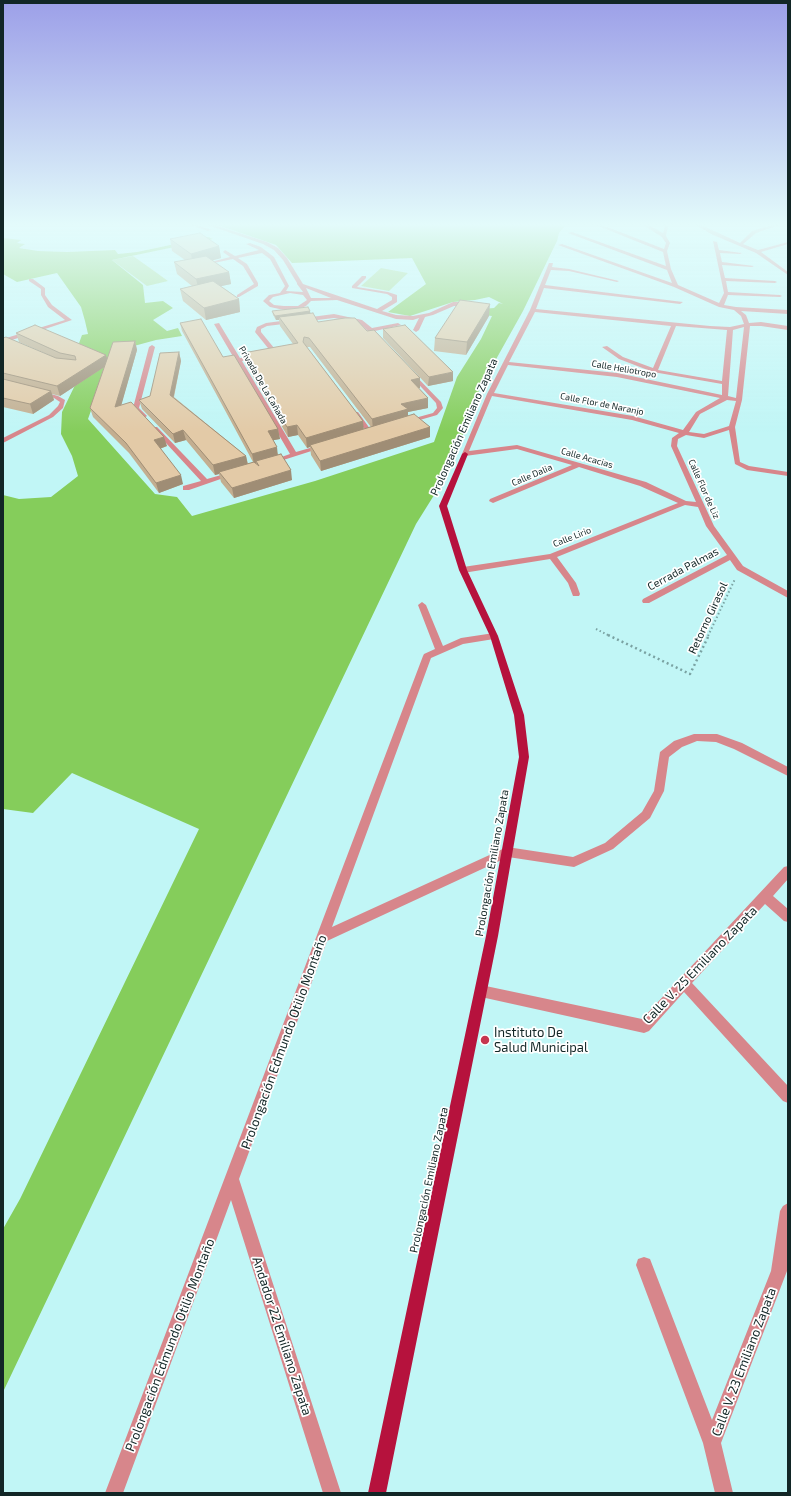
<!DOCTYPE html>
<html>
<head>
<meta charset="utf-8">
<style>
	body { margin:0 }
	#map { position:relative; width:791px; height:1496px; overflow:hidden; background:#c1f6f6; font-family:"Exo 2",sans-serif }
	canvas { display:block }
	.frame { position:absolute; inset:0; border:4px solid #122626; pointer-events:none }
</style>
</head>
<body>
<div id="map">
<canvas width="791" height="1496"></canvas>
<div class="frame"></div>
</div>
<script>
const context = document.querySelector('canvas').getContext('2d');
context.lineJoin = 'round';
function fill(path, color) { context.fillStyle = color; context.fill(path, 'evenodd'); }
const toPath = rows => new Path2D(rows.map(r => 'M' + r).join(''));
function strokePath(path, color, width, dash) { context.strokeStyle = color; context.lineWidth = width; context.lineCap = dash ? 'butt' : 'round'; context.setLineDash(dash || []); context.stroke(path); }
function label(font, color, halo, rows, align = 'center') {
  context.font = font + ' "Exo 2",sans-serif'; context.lineWidth = 3.5; context.setLineDash([]); context.textBaseline = 'middle'; context.strokeStyle = halo; context.fillStyle = color; for (const [text, x, y, turn = 0] of rows) {
    context.save(); context.translate(x, y); context.rotate((+turn || 0) * Math.PI / 180); context.textAlign = isNaN(turn) ? turn : align; if (halo) context.strokeText(text, 0, 0); context.fillText(text, 0, 0); context.restore();
  }
}
fill(toPath([
	[133,256,150,268,168,281,147,286,112,260],
	[381,268,408,273,389,291,361,286]
]), '#a8da8f');
fill(toPath([
	[218,223,565,223,565,226,559,233,557,241,523,311,480,388,451,468,416,524,3,1392,3,1229,20,1199,199,829,72,773,33,813,3,809,3,495,19,499,51,497,78,476,72,456,61,434,62,412,91,352,78,346,82,335,88,334,85,321,81,307,57,273,17,282,3,274,3,238,21,240,17,243,25,244,19,248,38,251,67,252,115,250,118,254,137,252,208,237,213,239,112,260,143,285,145,303,163,301,173,308,153,320,167,331,178,328,182,336,156,340,112,352,88,419,155,494,177,497,192,516,315,481,434,442,457,377,481,339,492,316,483,315,482,309,494,308,499,303,503,304,489,297,475,300,453,302,410,316,388,312,426,284,412,258,292,263,276,245,215,224]
]), '#85cd5b');
strokePath(toPath([
	[596,629,610,636],
	[708,636,735,579]
]), '#7aa2a2', 2, [1.5, 2.5]);
strokePath(toPath([
	[608,635,690,674,709,635]
]), '#7aa2a2', 2.5, [2, 3]);
fill(toPath([
	[185,223,191,223,212,230,208,231,185,223],
	[202,223,208,223,267,242,278,248,287,258,303,284,377,309,392,300,392,297,387,294,352,288,352,286,362,276,366,276,366,278,357,287,388,292,397,295,397,302,382,311,396,315,413,316,429,313,453,302,470,302,473,304,470,306,454,306,433,315,425,317,419,330,416,332,413,330,419,318,413,320,396,319,337,300,311,301,306,306,299,309,284,310,270,307,263,301,269,295,280,293,285,286,270,259,262,253,238,258,247,264,258,283,258,286,239,297,237,297,237,295,254,284,243,266,233,259,209,264,207,263,230,257,223,252,225,250,235,256,259,250,246,244,250,243,261,247,274,257,289,286,286,291,303,292,297,284,297,283,283,260,274,250,263,244,202,223],
	[306,288,331,298,311,298,306,288],
	[290,293,303,295,307,300,298,306,284,306,274,305,269,301,273,297,290,293],
	[591,223,597,223,664,249,666,243,662,237,640,223,645,223,663,233,665,227,658,223,663,223,668,226,666,236,670,243,667,251,671,269,678,285,719,303,724,293,713,241,717,242,719,250,742,253,740,254,720,253,722,262,754,266,752,267,722,265,725,278,775,281,777,282,775,283,726,281,728,292,780,295,782,296,780,297,728,295,724,305,736,307,788,310,788,314,741,311,746,315,749,323,761,322,788,326,788,330,761,326,750,326,742,400,735,427,740,462,749,466,788,472,788,476,747,470,735,464,729,430,704,438,686,435,678,439,677,446,714,526,743,566,788,591,788,598,737,570,730,560,649,603,643,603,642,601,643,599,727,555,706,526,698,507,685,505,557,557,576,583,580,594,579,596,573,596,568,583,550,559,463,573,459,570,463,567,550,554,678,503,640,486,579,467,493,503,489,501,490,499,572,465,517,449,465,456,462,454,487,394,530,310,549,263,553,263,552,267,569,269,619,281,617,282,569,271,551,270,545,285,683,302,680,304,544,288,536,309,710,326,730,327,744,324,741,316,734,310,719,307,674,287,558,245,562,244,672,283,667,270,568,233,572,232,666,266,663,252,591,223],
	[535,312,671,326,653,368,623,357,607,346,602,347,619,359,653,372,722,384,722,395,617,373,509,362,535,312],
	[676,326,727,330,722,381,658,370,676,326],
	[744,327,736,398,728,396,733,330,744,327],
	[508,365,617,377,720,398,696,412,683,430,633,416,494,393,508,365],
	[492,396,632,420,679,433,672,438,671,446,696,502,686,501,646,482,517,445,469,451,492,396],
	[727,400,736,401,729,426,704,434,689,432,700,414,727,400],
	[693,223,697,223,740,243,752,231,779,223,785,223,756,233,743,244,758,250,788,242,788,244,761,252,788,272,788,275,756,253,711,234,693,223],
	[29,279,33,279,45,288,45,295,52,305,72,320,3,343,3,339,65,320,48,307,41,295,41,289,29,281,29,279],
	[334,314,362,320,372,328,398,323,401,325,375,331,383,340,380,342,358,322,334,318,267,326,261,329,261,332,279,354,242,361,296,452,324,444,327,446,274,463,270,463,270,461,290,454,214,324,219,323,240,358,272,353,255,332,257,327,266,323,334,314],
	[152,345,155,347,139,408,147,416,144,418,133,408,149,347,152,345],
	[411,371,441,402,443,408,437,415,406,424,403,422,404,421,433,413,437,408,436,403,409,374,409,372,411,371],
	[40,391,58,396,65,400,63,408,53,417,3,443,3,438,49,415,58,406,60,402,54,398,38,394,38,392,40,391],
	[354,412,358,412,373,433,372,434,368,434,353,413,354,412],
	[153,427,157,427,207,479,232,472,235,474,189,490,183,490,183,486,201,481,153,429,153,427],
	[422,602,426,605,443,646,461,638,494,633,498,636,494,639,463,644,431,658,332,927,507,847,573,857,605,843,642,812,654,791,660,752,674,741,694,734,717,734,742,743,788,767,788,776,734,749,716,742,697,741,682,747,669,757,664,791,650,818,613,849,574,867,508,857,327,941,239,1179,341,1493,323,1493,231,1200,123,1493,105,1493,423,656,424,654,435,649,418,605,422,602],
	[788,866,788,879,773,896,788,909,788,922,784,921,765,904,692,983,788,1086,788,1103,783,1101,684,992,649,1031,644,1033,481,997,477,995,475,991,477,987,481,985,642,1019,784,867,788,866],
	[788,1203,787,1271,721,1443,733,1493,715,1493,703,1443,636,1265,638,1259,644,1257,650,1259,712,1420,771,1271,780,1211,783,1206,788,1203]
]), '#d7868b');
fill(toPath([
	[465,452,468,454,447,506,467,570,498,636,524,715,529,757,498,936,386,1493,368,1493,486,936,519,757,514,715,490,636,459,570,439,506,462,454,465,452]
]), '#b6123d');
fill(toPath([
	[170,239,219,246,221,258,212,260,229,272,231,284,221,286,239,299,240,312,206,320,183,301,180,289,192,286,177,274,174,262,185,260,172,251],
	[272,311,310,311,310,313,318,322,367,331,420,388,418,388,428,408,408,412,408,416,430,427,430,437,321,471,311,455,310,447,307,448,298,435,288,437,245,363,243,353,293,344,280,326,279,320,276,320,273,315],
	[307,347,310,347,371,427,363,429,363,421],
	[489,316,466,355,434,351,435,338],
	[180,323,223,357,278,429,280,439,273,440,278,455,292,480,234,498,221,482,219,474,215,475,186,440,175,443,142,409,139,400,150,396,179,352,181,361,174,397,246,456,248,464,253,462,182,331],
	[383,329,453,381,428,386,383,338],
	[16,333,107,358,135,341,137,350,121,405,167,446,160,449,183,484,159,493,129,453,93,417,90,408,104,367,60,396,52,394,54,400,33,414,3,407,3,338,56,358,19,342]
]), '#c3ae90');
fill(toPath([
	[219,246,221,258,193,266,191,254],
	[229,272,231,284,199,291,196,279],
	[239,299,240,312,206,320,204,308],
	[490,304,489,316,466,355,467,342],
	[310,311,311,316,279,317,279,320,276,320,275,316],
	[135,341,137,350,118,417,115,407],
	[179,352,181,361,172,404,170,395],
	[106,355,109,364,60,396,57,386],
	[453,372,453,381,428,386,429,377],
	[420,378,420,388,411,390,411,380],
	[51,391,54,400,33,414,30,404],
	[428,398,428,408,408,412,408,419,373,429,372,419,401,404],
	[363,421,364,431,310,445,310,447,307,448,306,438],
	[297,425,298,435,288,437,287,427],
	[430,427,430,437,321,471,320,461],
	[278,429,280,439,269,441,268,431],
	[183,430,186,440,175,443,173,434],
	[164,437,167,446,156,450,154,440],
	[277,447,278,457,256,461,256,463,254,464,252,454],
	[246,456,248,466,219,472,219,474,215,475,213,465],
	[291,470,292,480,234,498,232,488],
	[181,475,183,484,159,493,156,483]
]), '#9f8d75');
const building = toPath([
	[200,233,219,246,191,254,170,239,200,233],
	[206,256,229,272,196,279,174,262,206,256],
	[213,281,239,299,204,308,180,289,213,281],
	[460,300,490,304,467,342,435,338,460,300],
	[308,307,310,311,275,316,272,311,308,307],
	[313,313,318,322,345,318,355,318,367,331,374,330,420,378,411,380,428,398,401,404,408,409,372,419,309,338,304,337,303,342,363,421,306,438,297,425,287,427,243,353,298,343,279,317,313,313],
	[201,319,223,357,234,355,278,429,268,431,277,447,252,454,180,323,201,319],
	[35,325,106,355,57,386,3,373,3,338,6,337,56,358,76,360,75,356,60,353,16,333,35,325],
	[405,325,453,372,429,377,383,329,405,325],
	[135,341,115,407,131,402,164,437,154,440,181,475,156,483,126,443,90,408,113,342,135,341],
	[179,352,170,395,246,456,213,465,183,430,173,434,139,400,150,396,160,353,179,352],
	[3,379,51,391,30,404,3,398,3,379],
	[414,414,430,427,320,461,310,445,414,414],
	[281,454,291,470,232,488,219,472,254,462,259,466,256,461,281,454]
]);
fill(building, '#e3caa7');
strokePath(building, '#9f8d75', 1);
const sky = context.createLinearGradient(0, 0, 0, 432);
sky.addColorStop(0, '#9c9fe8');
sky.addColorStop(0.52, '#e3fbfb');
sky.addColorStop(1, '#e3fbfb00');
context.fillStyle = sky;
context.fillRect(0, 0, 791, 432);
for (const [x, y, r, color] of [
	[485,1040,5,"#c6354f"]
]) { const dot = new Path2D(); dot.arc(x, y, r, 0, 2 * Math.PI); context.fillStyle = color; context.fill(dot); strokePath(dot, '#fff', 1.5); }
label('9px', '#122626', '#fff', [
	["Calle Heliotropo",624,369,10],
	["Privada De La Cañada",263,385,60],
	["Calle Flor de Naranjo",602,404,11],
	["Calle Acacias",587,458,16],
	["Calle Dalia",532,475,-23],
	["Calle Flor de Liz",704,489,66],
	["Calle Lirio",572,537,-22]
]);
label('11px', '#122626', '#fff', [
	["Prolongación Emiliano Zapata",464,427,-66],
	["Cerrada Palmas",683,569,-28],
	["Retorno Girasol",708,618,-65],
	["Prolongación Emiliano Zapata",492,863,-80],
	["Prolongación Emiliano Zapata",429,1180,-78]
]);
label('13px', '#122626', '#fff', [
	["Calle V. 25 Emiliano Zapata",700,965,-46],
	["Prolongación Edmundo Otilio Montaño",284,1042,-70],
	["Andador 22 Emiliano Zapata",282,1336,72],
	["Prolongación Edmundo Otilio Montaño",170,1345,-69],
	["Calle V. 23 Emiliano Zapata",744,1362,-69]
]);
label('13px', '#122626', '#fff', [
	["Instituto De",494,1033],
	["Salud Municipal",494,1048]
], 'left');
</script>
</body>
</html>
